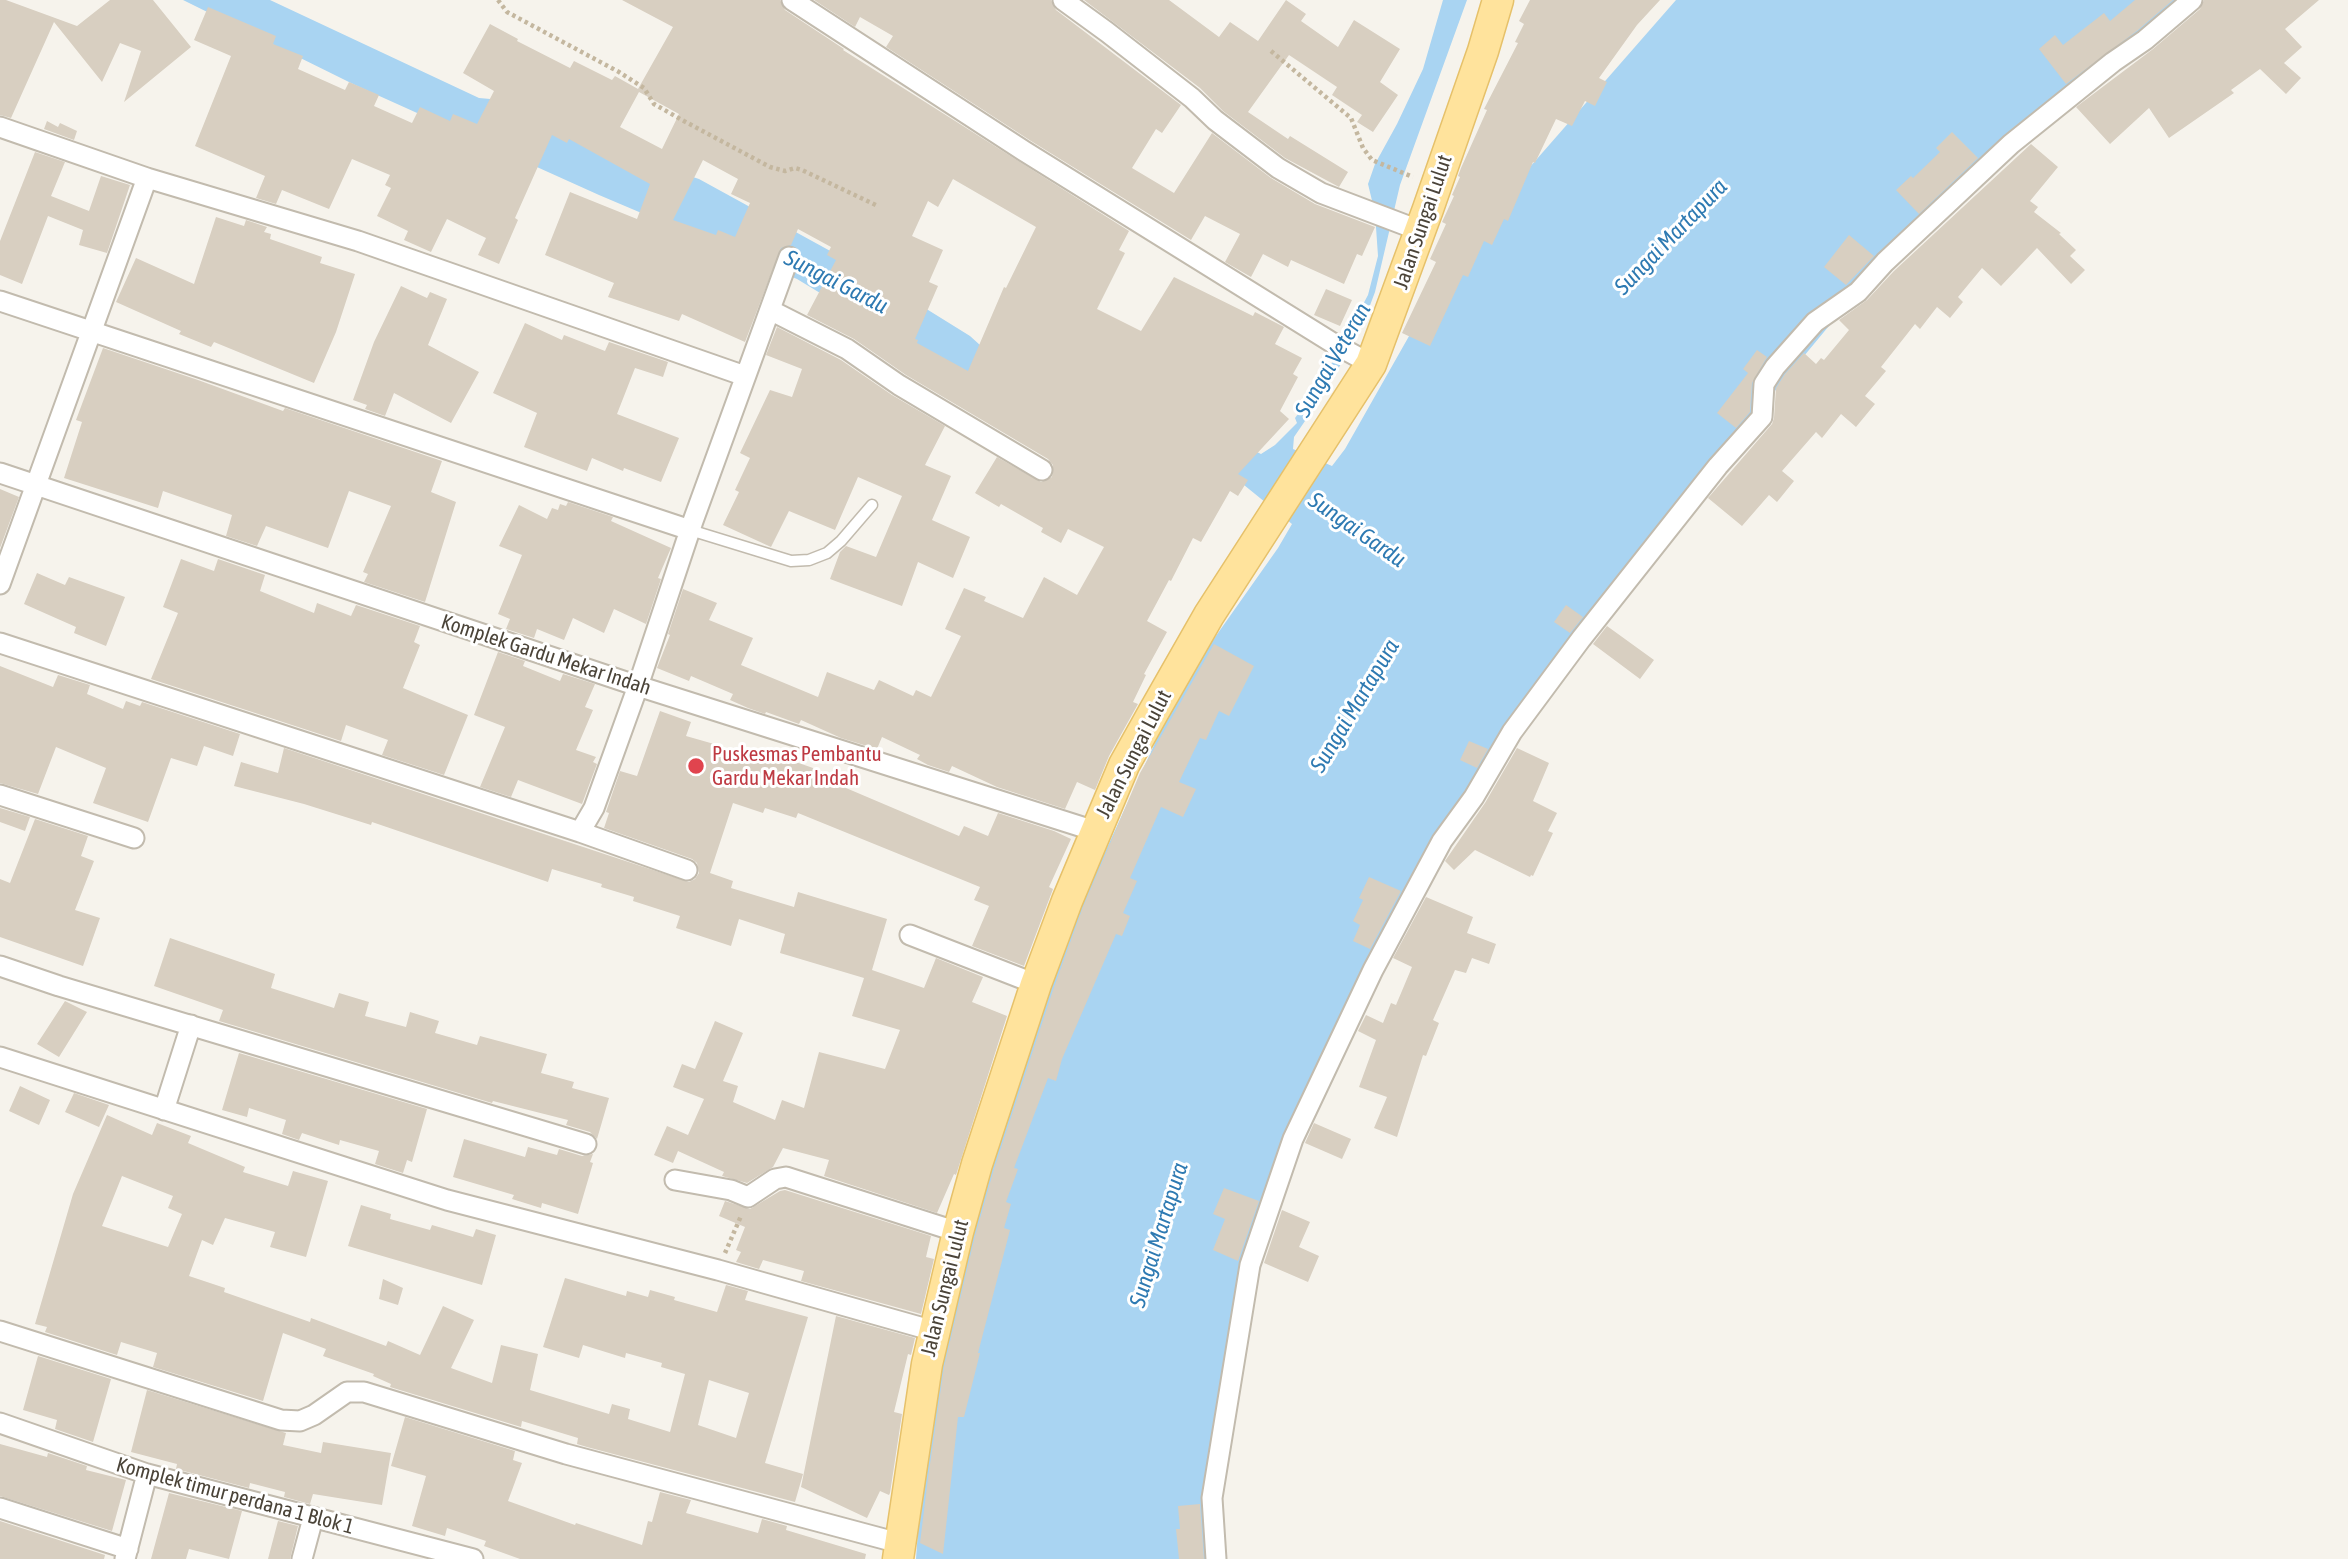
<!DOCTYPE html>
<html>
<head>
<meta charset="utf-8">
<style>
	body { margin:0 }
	canvas { display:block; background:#f6f3ec }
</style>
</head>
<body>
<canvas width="2348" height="1559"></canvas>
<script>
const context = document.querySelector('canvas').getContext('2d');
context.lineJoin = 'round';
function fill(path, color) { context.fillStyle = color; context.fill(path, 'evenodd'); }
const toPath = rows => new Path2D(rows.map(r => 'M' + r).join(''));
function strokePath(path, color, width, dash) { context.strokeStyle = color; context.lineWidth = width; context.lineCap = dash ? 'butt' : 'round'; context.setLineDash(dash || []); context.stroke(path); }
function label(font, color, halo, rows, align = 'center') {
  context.font = font + ' "Asap Condensed",sans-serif'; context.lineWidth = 6; context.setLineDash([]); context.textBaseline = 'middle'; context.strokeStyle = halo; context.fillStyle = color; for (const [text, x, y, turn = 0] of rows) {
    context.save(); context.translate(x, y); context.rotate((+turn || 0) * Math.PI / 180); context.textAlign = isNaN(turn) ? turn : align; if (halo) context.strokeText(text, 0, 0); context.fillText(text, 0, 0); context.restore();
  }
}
fill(toPath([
	[183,0,270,0,479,98,502,100,594,145,699,179,854,264,970,336,1011,373,1194,421,1261,454,1275,445,1297,423,1295,418,1321,383,1368,295,1378,256,1375,213,1368,184,1375,164,1397,124,1423,69,1443,0,1467,0,1400,185,1375,292,1363,324,1327,389,1294,437,1293,449,1332,466,1345,449,1459,248,1676,0,2189,0,2053,109,1843,309,1755,415,1508,726,1436,835,1265,1202,1209,1559,916,1559,926,1414,998,1120,1063,944,1182,684,1278,548,1292,524,1244,485,929,359,797,279,599,195,355,85]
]), '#a9d4f2');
fill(toPath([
	[0,0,6,0,77,26,110,0,153,0,191,47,124,102,141,51,120,43,102,82,54,22,11,118,0,115],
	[622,0,780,0,785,10,844,49,843,50,1129,231,1119,250,1125,253,1097,309,1141,331,1174,277,1253,316,1255,312,1284,327,1275,344,1302,358,1293,374,1298,377,1280,411,1289,419,1238,474,1248,480,1238,496,1230,491,1201,542,1193,538,1171,581,1169,580,1147,621,1167,632,1144,674,1146,675,1133,702,1138,704,1109,756,1095,790,1077,782,1065,809,997,787,952,766,949,772,928,765,917,759,920,755,882,737,877,749,841,738,801,720,799,724,766,712,765,714,748,708,730,700,733,694,691,676,689,681,657,668,670,635,668,634,683,589,717,603,709,620,753,638,741,665,818,697,827,672,874,690,879,680,913,696,916,690,931,697,961,636,945,629,964,588,986,597,984,601,1023,618,1044,577,1077,595,1104,547,1068,529,1061,543,1041,532,1043,528,1001,504,999,507,975,493,997,457,1041,482,1052,477,1053,465,1048,459,906,375,854,339,807,315,836,260,827,255,831,247,798,229,791,245,781,248,745,342,682,314,679,321,608,297,614,283,545,255,570,192,637,219,650,184,569,139,567,143,552,135,515,218,518,220,499,264,478,255,486,238,447,219,431,252,404,240,408,231,377,216,391,188,385,185,390,175,352,159,329,209,282,190,276,204,256,198,265,176,195,146,231,56,194,40,208,7,276,36,273,44,303,56,298,69,345,90,349,82,379,95,374,106,412,123,420,107,450,121,453,114,477,124,494,91,463,73,490,24,518,39,517,41,570,68,574,61,612,80,615,76,638,89,673,27],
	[639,92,679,114,662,149,620,127],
	[703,160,738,179,731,194,750,203,735,237,718,230,716,235,673,220],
	[953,179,1036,227,1006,288,1004,287,968,371,917,343,918,340,915,339,938,286,929,282,943,250,912,236,928,201,938,207],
	[814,0,1051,0,1056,10,1181,105,1162,133,1156,129,1132,168,1174,193,1212,133,1271,178,1315,204,1375,227,1362,256,1357,254,1344,284,1291,260,1288,267,1263,254,1251,277,1225,262,1240,234,1205,216,1191,240,1031,141,886,47,893,36,860,17,855,27],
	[1084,0,1169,0,1219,37,1230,22,1258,41,1286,0,1306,14,1301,21,1338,47,1354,20,1400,49,1380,82,1398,95,1373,132,1357,122,1362,115,1332,95,1337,87,1289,55,1248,112,1288,139,1290,136,1348,172,1339,187,1285,158,1223,111,1200,88],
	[1530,0,1660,0,1637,25,1599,78,1607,82,1595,106,1585,101,1572,126,1556,119,1535,163,1533,162,1508,221,1504,219,1492,245,1484,241,1468,277,1463,275,1430,346,1402,333,1436,262,1430,259,1446,224,1442,222,1454,196,1452,195,1460,177,1458,176,1461,168,1487,110,1484,109,1518,43,1515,42,1524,24,1519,21],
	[2135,0,2173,0,2138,30,2066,84,2039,49,2055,35,2063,45,2104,13,2110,21],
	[2204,0,2319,0,2285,29,2302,47,2284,63,2301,78,2286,94,2260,69,2231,90,2234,93,2169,138,2149,108,2110,144,2076,107,2153,49,2200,9],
	[47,121,58,127,60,123,77,131,74,140,44,129],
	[1952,132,1978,158,1919,214,1896,190,1911,176,1913,178,1940,152,1936,148],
	[2031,144,2058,167,2030,201,2038,207,2034,212,2061,233,2059,234,2076,250,2070,256,2085,270,2071,284,2037,248,2001,286,1982,268,1958,297,1963,302,1950,318,1937,307,1920,329,1915,324,1881,367,1886,371,1865,396,1875,404,1856,427,1841,414,1822,438,1816,432,1782,471,1794,481,1777,502,1769,495,1742,526,1708,498,1772,424,1774,418,1776,388,1785,374,1804,353,1816,364,1821,358,1824,360,1849,330,1839,320,1867,300,1894,271],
	[35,152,65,162,51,196,89,211,101,176,130,185,107,253,79,245,83,230,48,216,22,284,0,275,0,241],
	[216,217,244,226,246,220,267,227,264,232,271,234,270,239,322,257,320,263,355,274,336,332,314,383,214,342,211,347,179,334,181,331,116,302,136,258,194,284],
	[1849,235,1874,256,1846,285,1824,267],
	[401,286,427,298,430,292,447,299,428,345,479,372,451,423,394,393,385,416,365,409,367,405,353,400,374,342],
	[1326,289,1352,300,1340,326,1314,315],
	[525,323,562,340,564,335,605,351,609,342,668,362,663,377,635,368,617,414,679,438,661,482,624,468,623,471,592,458,587,471,524,447,537,413,493,393],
	[777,327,841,360,892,395,945,426,925,465,951,476,932,520,970,537,953,578,918,562,902,606,830,579,840,552,846,546,876,557,902,496,858,477,835,530,789,511,771,547,723,525,739,492,735,490,750,458,740,453,770,390,792,397,802,369,766,355],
	[103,348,198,380,283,411,285,408,442,461,431,492,456,502,425,602,364,582,368,574,363,572,391,506,349,491,328,548,266,526,257,546,226,536,232,515,163,491,158,508,64,478,82,422,76,420],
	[1757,350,1767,357,1752,383,1750,412,1736,428,1717,413,1748,373,1743,369],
	[0,489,19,497,0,548],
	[568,502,613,517,611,521,671,548,658,578,661,579,646,624,614,609,604,633,573,618,564,640,537,629,534,638,506,629,510,619,498,614,522,555,499,546,519,505,547,519,552,508,558,510,560,504,566,506],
	[181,559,214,571,218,559,265,575,260,591,314,613,317,603,351,616,356,605,420,626,414,642,420,645,403,688,468,715,444,775,382,755,388,740,346,725,341,741,151,679,178,613,163,607],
	[37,573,65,585,69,577,125,597,106,646,74,633,76,627,24,604],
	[1566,605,1583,617,1570,633,1554,622],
	[1607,626,1654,660,1640,679,1593,644],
	[1214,644,1254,666,1229,716,1219,711,1206,740,1200,738,1179,782,1196,789,1183,817,1161,807,1130,878,1137,881,1123,913,1130,916,1122,936,1116,934,1062,1059,1056,1081,1048,1078,1014,1168,1018,1169,1006,1202,1011,1204,1004,1228,1010,1230,978,1353,980,1353,964,1417,958,1417,943,1554,920,1543,928,1478,944,1367,975,1236,994,1169,1053,990,1083,907,1140,773],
	[498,652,525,661,523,666,560,681,563,674,595,684,585,707,593,710,576,750,596,757,593,762,597,764,582,804,518,780,511,797,480,787,505,727,474,715],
	[0,666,53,687,58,675,90,685,87,694,123,709,126,701,140,706,142,702,240,734,233,756,204,746,197,766,171,758,148,822,93,803,106,768,56,747,38,794,0,783],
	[660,711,691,722,686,736,784,764,785,761,793,761,813,768,847,785,846,788,959,836,964,826,988,836,998,813,1054,831,1071,839,1049,887,1053,889,1024,966,972,946,989,906,974,900,980,887,798,813,796,818,765,808,763,813,733,803,710,873,733,881,731,888,794,907,798,892,887,919,872,970,924,988,936,958,983,977,972,1002,1007,1016,956,1175,954,1174,937,1213,824,1176,829,1160,783,1148,773,1167,747,1183,722,1176,724,1172,678,1151,673,1163,654,1155,667,1126,688,1135,704,1099,673,1087,682,1064,695,1069,715,1021,743,1033,723,1081,738,1086,733,1102,775,1120,782,1100,804,1108,819,1052,885,1069,900,1030,852,1016,864,978,780,953,785,934,739,919,731,946,676,928,680,916,633,901,634,897,601,887,602,884,552,869,548,882,372,822,371,825,304,804,234,786,241,762,278,773,284,748,689,882,695,879,699,873,697,863,692,859,604,828,609,813,606,812,620,771,637,776],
	[1469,741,1488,749,1477,768,1460,760],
	[1517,748,1549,763,1533,801,1557,813,1548,831,1553,833,1533,876,1531,875,1530,877,1475,850,1454,870,1445,861,1485,803],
	[0,808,30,817,25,831,0,822],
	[35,819,88,836,81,856,94,861,75,910,100,918,83,966,0,937,0,879,10,883],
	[1369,877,1401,891,1370,949,1353,941,1360,925,1353,921,1363,900,1359,898],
	[1426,897,1473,917,1467,933,1496,944,1489,964,1472,958,1466,973,1455,970,1433,1020,1439,1023,1426,1056,1423,1055,1397,1137,1374,1128,1387,1097,1359,1087,1376,1040,1358,1031,1366,1015,1383,1023,1391,1003,1396,1005,1412,967,1393,958],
	[170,938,275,974,271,988,334,1008,339,993,369,1002,365,1016,406,1027,410,1012,439,1021,435,1033,477,1045,480,1036,547,1054,541,1073,574,1082,572,1088,609,1098,597,1139,590,1132,566,1125,568,1120,493,1101,492,1103,219,1021,223,1010,154,986],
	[65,1001,87,1012,59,1057,37,1044],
	[239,1053,427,1109,412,1162,407,1160,403,1173,375,1164,379,1151,340,1140,339,1145,302,1133,299,1140,282,1134,286,1120,249,1108,247,1117,222,1110],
	[20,1086,50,1100,39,1125,9,1111],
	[74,1093,109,1105,99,1127,65,1112],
	[107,1115,152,1135,157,1123,191,1136,188,1143,245,1167,243,1172,288,1186,293,1171,328,1181,306,1257,270,1247,275,1232,225,1218,213,1245,202,1240,189,1276,225,1288,224,1292,310,1322,311,1318,386,1346,388,1341,420,1355,443,1306,474,1320,451,1368,492,1383,501,1345,538,1354,530,1390,609,1414,612,1404,630,1409,628,1419,670,1432,685,1374,661,1367,662,1363,626,1353,625,1358,583,1345,579,1358,543,1347,565,1278,626,1296,627,1291,648,1297,650,1290,675,1297,674,1300,717,1312,726,1285,748,1291,745,1300,808,1317,765,1463,803,1474,795,1502,587,1447,577,1444,578,1438,522,1421,521,1427,390,1387,391,1384,373,1376,374,1374,323,1356,326,1349,283,1333,263,1401,153,1367,157,1353,121,1342,117,1355,45,1332,47,1327,35,1324,73,1194],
	[122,1176,173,1196,168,1208,182,1214,168,1247,102,1226],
	[709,1380,749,1393,736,1438,698,1425],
	[1314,1123,1351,1139,1342,1159,1305,1143],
	[464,1139,525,1157,528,1147,557,1155,559,1149,582,1156,593,1154,590,1162,593,1163,578,1214,542,1203,541,1208,512,1199,514,1195,453,1177],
	[1224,1188,1259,1201,1238,1261,1213,1250,1225,1219,1213,1214],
	[785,1190,931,1236,926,1257,934,1259,921,1314,801,1281,804,1271,763,1260,759,1269,736,1262,741,1252,736,1250,745,1227,719,1216,725,1201,750,1209,780,1191],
	[361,1205,391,1214,390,1219,430,1230,432,1225,473,1237,476,1229,496,1235,482,1285,348,1246],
	[1282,1210,1310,1222,1299,1247,1319,1256,1308,1282,1264,1263],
	[383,1279,403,1288,398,1305,379,1299],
	[836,1316,915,1338,911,1355,908,1354,894,1412,902,1414,890,1493,889,1495,880,1491,867,1518,801,1487],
	[38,1356,111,1379,93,1442,55,1429,57,1420,23,1410],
	[147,1390,286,1433,283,1445,321,1453,323,1442,391,1453,382,1505,313,1494,310,1504,284,1497,285,1492,250,1483,249,1488,176,1469,177,1464,131,1452],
	[405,1417,515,1451,513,1460,522,1463,508,1501,575,1525,576,1523,642,1545,648,1521,652,1522,660,1492,691,1500,686,1513,758,1533,762,1519,787,1526,786,1530,866,1554,865,1559,520,1559,484,1546,486,1541,447,1528,445,1536,412,1526,426,1476,391,1466],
	[0,1444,47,1457,48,1453,87,1466,86,1470,126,1480,112,1531,0,1496],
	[169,1493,242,1511,229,1559,189,1549,186,1559,151,1559],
	[1200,1504,1204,1559,1179,1559,1176,1529,1180,1529,1178,1506],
	[0,1521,105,1555,104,1559,0,1559],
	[278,1521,298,1526,290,1559,268,1559]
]), '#d8cfc1');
const lane = toPath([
	[690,530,791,561,809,560,827,553,841,541,872,505]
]);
const street = toPath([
	[792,0,1024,151,1336,345,1371,364],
	[1063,0,1107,32,1192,98,1215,120,1278,168,1321,193,1421,231],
	[0,127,147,178,358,241,745,376],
	[0,301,690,530],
	[770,310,847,349,899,385,1042,470],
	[0,473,638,686,1095,831],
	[0,584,147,178],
	[0,643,580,832,594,808,638,686,693,521,789,257],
	[0,795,134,838],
	[580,832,687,870],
	[910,935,1036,984],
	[0,966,59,986,586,1144],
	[0,1057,447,1200,718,1270,934,1331],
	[164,1110,191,1025],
	[675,1180,731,1190,748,1197,775,1179,786,1177,958,1232],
	[0,1331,281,1420,300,1421,314,1415,347,1392,364,1392,566,1454,899,1543],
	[0,1423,147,1474,473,1559],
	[0,1508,128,1549],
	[125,1559,147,1474],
	[302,1559,313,1518],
	[1216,1559,1212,1498,1250,1265,1293,1139,1373,970,1442,841,1474,797,1512,732,1581,639,1718,466,1762,417,1764,384,1775,367,1815,322,1858,292,1885,262,2011,144,2113,62,2145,40,2192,0]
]);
const primary = toPath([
	[898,1559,927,1364,958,1232,977,1164,1036,984,1067,901,1124,765,1153,713,1209,615,1371,364,1428,209,1483,51,1498,0]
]);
strokePath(lane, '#c2bbae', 13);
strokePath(street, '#c2bbae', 23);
strokePath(primary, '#e6c16a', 33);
strokePath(toPath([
	[498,0,507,12,619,72,644,88,654,104,682,120,770,167,785,171,795,168,802,170,878,206],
	[1271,51,1351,118,1363,148,1372,160,1413,177],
	[725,1253,741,1216]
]), '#c4b79f', 4.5, [3.5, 3.5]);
strokePath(lane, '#fff', 10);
strokePath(street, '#fff', 19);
strokePath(primary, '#ffe39c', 30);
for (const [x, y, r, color] of [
	[696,766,9,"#e0444e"]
]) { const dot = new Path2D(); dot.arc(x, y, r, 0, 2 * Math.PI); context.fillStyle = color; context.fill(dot); strokePath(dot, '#fff', 2.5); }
label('21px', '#4b4439', '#fff', [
	["Jalan Sungai Lulut",1423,222,-71],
	["Komplek Gardu Mekar Indah",546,655,18],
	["Jalan Sungai Lulut",1134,754,-63],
	["Jalan Sungai Lulut",945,1288,-76],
	["Komplek timur perdana 1 Blok 1",235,1496,15]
]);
label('21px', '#be3a42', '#fff', [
	["Puskesmas Pembantu",712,754],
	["Gardu Mekar Indah",712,778]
], 'left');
label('italic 23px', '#2e7ab2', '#fff', [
	["Sungai Martapura",1671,237,-46],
	["Sungai Gardu",836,282,27],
	["Sungai Veteran",1333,360,-60],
	["Sungai Gardu",1357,530,35],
	["Sungai Martapura",1355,706,-59],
	["Sungai Martapura",1159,1235,-73]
]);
</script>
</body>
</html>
